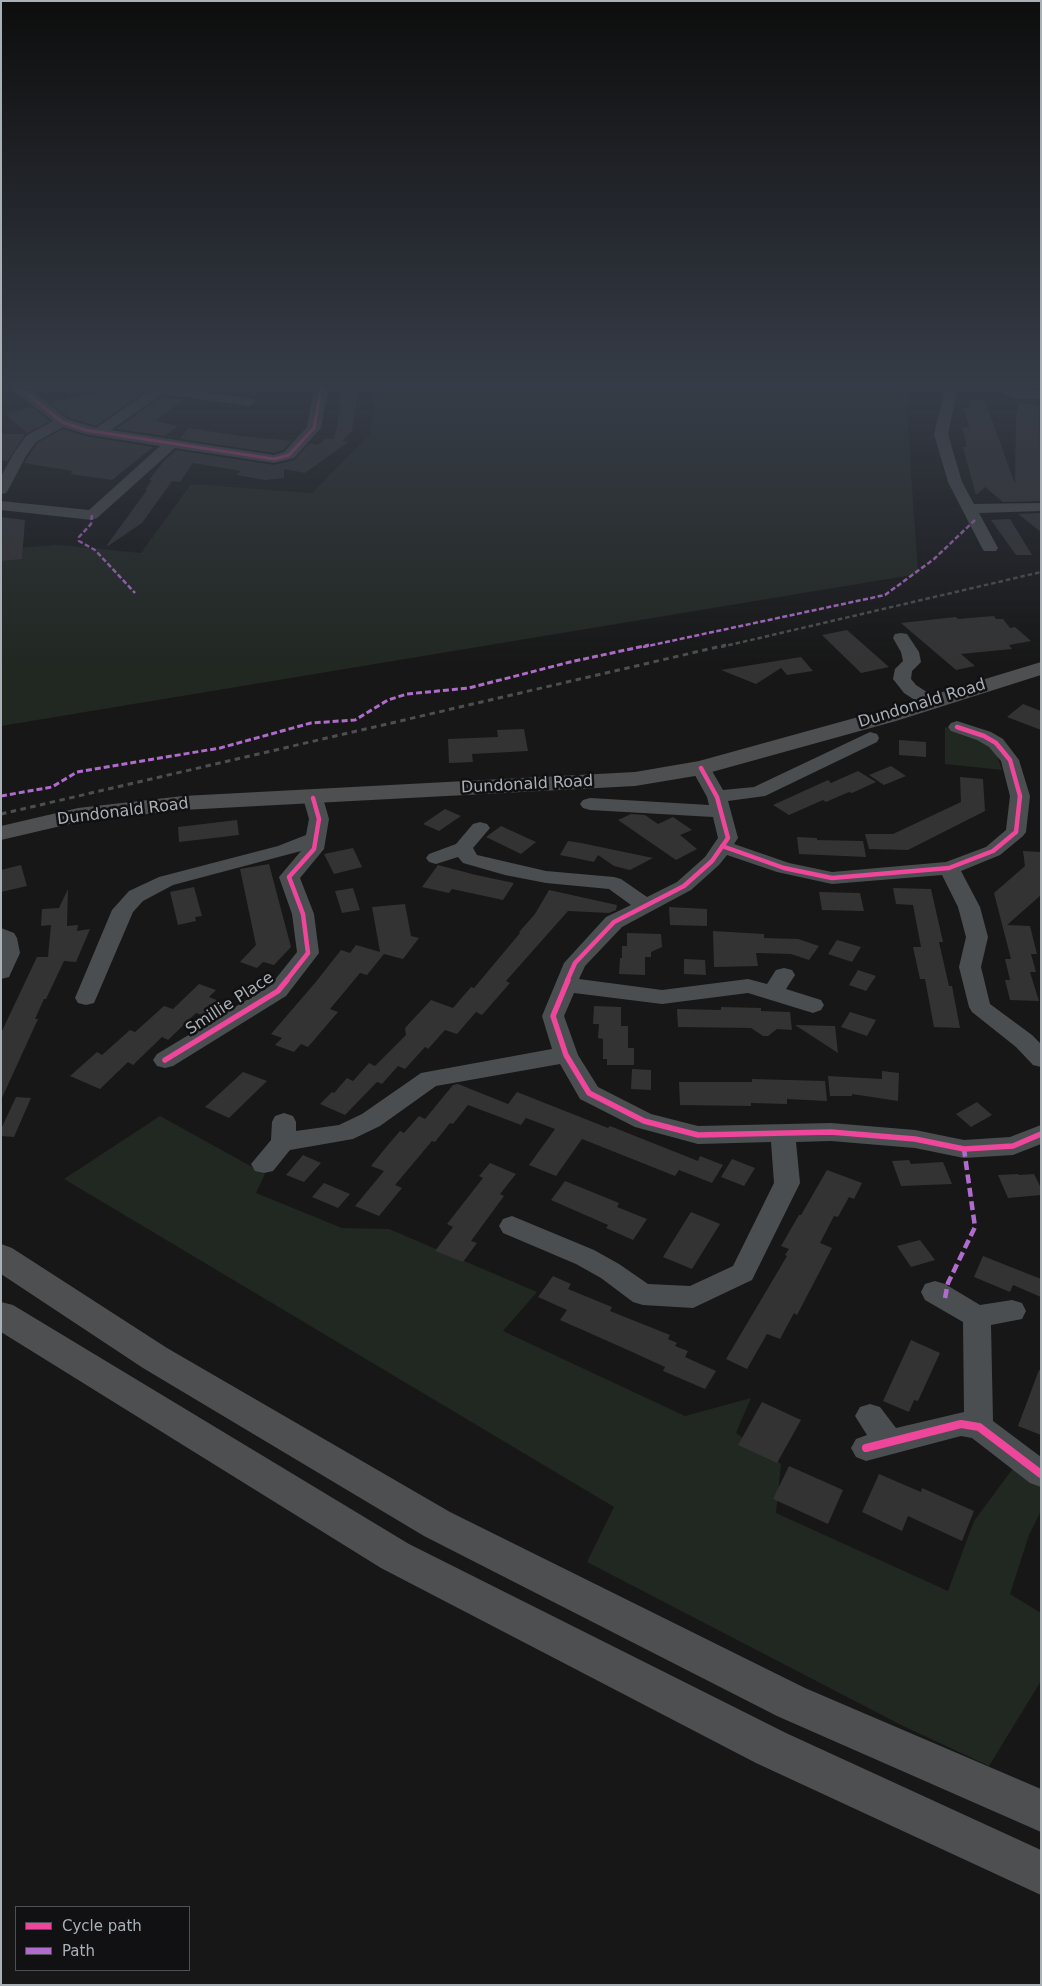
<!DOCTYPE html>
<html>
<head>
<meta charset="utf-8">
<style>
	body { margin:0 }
	#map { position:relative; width:1042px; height:1986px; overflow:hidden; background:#171717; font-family:"DejaVu Sans",sans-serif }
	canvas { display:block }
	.frame { position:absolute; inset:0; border:2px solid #a9b0b6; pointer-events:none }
	.legend { position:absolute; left:15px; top:1906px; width:175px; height:65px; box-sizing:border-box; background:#111113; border:1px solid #4e5154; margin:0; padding:6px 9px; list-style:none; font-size:15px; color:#a9b0b6 }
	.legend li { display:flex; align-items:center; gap:10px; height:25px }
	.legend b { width:25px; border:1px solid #4e5154 }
</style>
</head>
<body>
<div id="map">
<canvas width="1042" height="1986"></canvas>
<div class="frame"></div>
<ul class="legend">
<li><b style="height:6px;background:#ed469a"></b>Cycle path</li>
<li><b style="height:6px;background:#b06ccc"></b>Path</li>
</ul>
</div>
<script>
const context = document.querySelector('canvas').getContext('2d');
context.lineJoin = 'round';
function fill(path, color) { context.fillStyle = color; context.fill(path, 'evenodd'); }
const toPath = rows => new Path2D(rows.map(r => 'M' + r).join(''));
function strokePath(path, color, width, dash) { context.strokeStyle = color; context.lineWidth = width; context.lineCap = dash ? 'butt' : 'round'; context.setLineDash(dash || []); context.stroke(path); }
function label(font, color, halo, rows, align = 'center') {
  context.font = font + ' "DejaVu Sans",sans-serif'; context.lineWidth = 5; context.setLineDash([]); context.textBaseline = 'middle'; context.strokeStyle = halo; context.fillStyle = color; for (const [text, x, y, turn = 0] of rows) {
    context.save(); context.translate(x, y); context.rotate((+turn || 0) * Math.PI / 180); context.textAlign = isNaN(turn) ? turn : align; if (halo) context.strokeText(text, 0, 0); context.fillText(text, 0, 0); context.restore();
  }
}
fill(toPath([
	[376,389,908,389,907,411,918,574,1,726,1,549,58,545,141,553,191,484,312,493,370,434],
	[945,727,983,741,997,755,1002,770,945,764],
	[160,1116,265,1174,256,1193,342,1228,389,1229,537,1292,503,1331,685,1416,751,1398,736,1433,781,1464,776,1513,948,1591,974,1521,1014,1467,1041,1486,1041,1511,1029,1535,1010,1594,1041,1613,1041,1681,989,1766,901,1725,587,1562,614,1507,64,1179]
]), '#212721');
fill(toPath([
	[114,389,139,389,135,392,143,393,96,426,68,417,50,403],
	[341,390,359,390,352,431,342,441,348,442,305,473,284,469,284,478,265,480,236,475,241,471,193,463,180,482,172,481,142,523,108,546,107,545,147,490,145,490,152,480,149,480,163,462,176,450,274,465,294,460,310,443,318,445,326,438,334,439,341,406,339,406],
	[162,396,184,399,155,421,178,426,165,436,116,429],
	[968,401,985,401,1015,484,1016,416,1019,403,1039,405,1041,501,1003,502,985,487,976,495,963,447,967,447,962,427,969,427,963,407,970,408],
	[32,407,50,421,27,433,5,414],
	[188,428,241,436,292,441,283,450,274,453,180,439],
	[63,429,85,436,153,447,112,480,70,474,73,471,24,463,37,443],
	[1,434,25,434,8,461,1,460],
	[1041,513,1041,532,1018,514],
	[1,517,25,520,22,559,1,561],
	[1010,519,1032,555,1016,555,991,520],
	[994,616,996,619,1003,619,1010,628,1015,627,1031,641,1009,645,1012,649,961,654,975,666,956,670,901,623,956,617,958,619],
	[847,630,889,667,861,673,822,635],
	[801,657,813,671,787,675,781,668,756,684,721,670],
	[1023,704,1041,711,1041,730,1007,717],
	[524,729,528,751,472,754,473,762,449,763,448,739,498,737,497,730],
	[899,740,926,742,926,757,899,755],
	[891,766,906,776,884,785,869,775],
	[858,771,876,782,852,793,849,792,826,802,823,800,789,815,773,805,828,780,831,783],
	[960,777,983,779,985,811,908,850,869,849,865,834,893,834,961,802],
	[445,809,461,816,439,831,423,824],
	[631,814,645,815,658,824,673,817,692,830,680,835,697,849,676,860,618,820],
	[237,820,239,835,179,842,178,827],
	[501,826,536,842,521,854,486,837],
	[797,837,817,838,817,840,863,841,866,857,799,854],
	[568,841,581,843,653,858,630,870,614,866,598,855,594,862,560,855],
	[353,848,362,867,334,874,324,854],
	[1023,851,1041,852,1041,895,1007,925,1030,926,1037,954,1031,954,1036,972,1030,972,1039,1001,1010,1000,1005,980,1010,980,1005,959,1011,959,994,893,1025,866],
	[269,864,291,947,274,965,263,962,257,968,240,962,256,945,240,869],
	[21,865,27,886,1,892,1,870],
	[438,865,476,875,514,883,503,900,452,889,449,893,422,887],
	[194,887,202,916,195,917,196,921,178,925,170,892],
	[353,888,360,910,342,913,335,891],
	[893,888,931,889,943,942,939,942,949,986,952,986,960,1028,934,1027,925,979,920,979,913,947,921,947,913,905,896,904],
	[68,889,67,926,78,925,77,931,90,929,76,962,64,961,46,999,44,999,35,1019,38,1019,1,1100,1,1033,37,957,48,957,51,925,41,926,42,909,59,908],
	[549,890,617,905,616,910,609,913,568,911,506,981,510,983,482,1015,476,1012,457,1034,445,1030,428,1049,425,1047,405,1069,398,1066,382,1084,377,1082,345,1115,320,1104,332,1092,334,1093,347,1078,353,1081,369,1063,375,1066,406,1035,405,1028,431,1000,453,1008,471,987,474,988,520,933,519,932,535,914],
	[819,892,860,893,864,911,822,910],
	[405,904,411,936,419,938,403,959,384,954,367,975,360,973,330,1009,338,1012,308,1047,301,1044,294,1052,275,1045,282,1038,271,1034,315,983,341,950,350,953,356,945,380,952,372,907],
	[669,907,707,909,707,926,670,925],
	[713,931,764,934,764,938,798,939,819,946,809,960,791,954,756,953,758,966,714,967],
	[627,933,661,934,662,947,651,952,651,957,645,957,645,975,619,974,620,958,622,958,622,946,627,946],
	[837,940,861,947,852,962,828,954],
	[684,959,705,960,706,975,684,974],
	[858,970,876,976,866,991,849,985],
	[199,984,216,990,209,997,219,1001,204,1016,196,1013,168,1040,162,1037,133,1065,128,1062,100,1089,70,1076,97,1052,102,1055,130,1030,135,1032,164,1006,173,1009],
	[594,1006,621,1007,621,1026,628,1026,628,1048,634,1048,634,1065,607,1065,607,1059,603,1059,603,1039,598,1038,599,1024,593,1024],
	[721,1007,761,1008,761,1011,790,1012,792,1030,777,1029,768,1036,763,1036,751,1028,678,1027,677,1009,721,1010],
	[850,1012,876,1020,867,1036,841,1027],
	[795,1025,835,1026,838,1053],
	[632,1069,651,1070,651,1090,631,1089],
	[882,1071,899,1073,898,1101,852,1094,852,1096,830,1096,828,1076,882,1079],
	[243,1072,267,1081,229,1118,205,1107],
	[752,1079,825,1081,827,1101,787,1099,787,1104,751,1103,751,1106,680,1105,679,1082,752,1082],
	[458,1084,508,1104,517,1092,608,1128,610,1126,698,1161,700,1156,723,1165,712,1183,679,1170,675,1176,582,1139,556,1176,529,1165,555,1129,526,1118,521,1125,468,1105,453,1124,450,1123,435,1142,432,1141,395,1185,402,1188,379,1216,355,1206,384,1171,371,1166,387,1146,400,1131,404,1133,419,1116,425,1119,453,1085],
	[16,1097,31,1098,14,1137,1,1136,1,1129],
	[977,1102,992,1115,971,1127,956,1114],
	[303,1155,321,1163,304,1182,286,1175],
	[732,1159,755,1168,744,1186,721,1177],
	[909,1160,911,1164,943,1162,952,1184,901,1186,892,1161],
	[490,1163,516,1174,500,1194,504,1196,471,1241,477,1243,463,1262,435,1251,453,1227,447,1224,483,1178,479,1176],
	[827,1170,862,1183,854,1199,849,1197,838,1217,834,1216,820,1243,832,1248,819,1273,797,1315,794,1313,780,1339,767,1334,747,1369,726,1359,787,1256,785,1255,789,1249,781,1246,799,1215,801,1215],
	[1018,1174,1019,1175,1034,1174,1041,1188,1041,1195,1008,1198,998,1175],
	[565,1181,619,1203,617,1207,647,1219,633,1240,606,1228,608,1225,551,1200],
	[324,1183,350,1194,338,1208,312,1197],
	[691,1212,720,1224,692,1269,663,1257],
	[920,1240,935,1260,911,1267,897,1246],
	[983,1256,1041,1279,1041,1297,1013,1285,1010,1292,974,1277],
	[553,1276,571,1284,568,1289,612,1307,610,1311,670,1335,668,1339,677,1343,675,1346,688,1351,685,1357,716,1371,705,1389,663,1371,665,1367,630,1351,560,1320,567,1310,538,1297],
	[911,1340,940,1353,918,1401,914,1400,909,1412,883,1401],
	[1039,1370,1041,1371,1041,1435,1018,1426],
	[762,1402,801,1420,777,1463,738,1445],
	[789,1466,843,1490,828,1524,773,1499],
	[879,1474,921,1492,922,1488,974,1511,962,1541,908,1516,902,1531,862,1512]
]), '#333334');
fill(toPath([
	[11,389,31,390,67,419,96,428,152,389,184,389,254,399,256,402,249,406,162,394,111,430,274,455,284,452,307,427,314,389,328,389,321,428,294,458,274,463,175,448,97,518,92,520,1,510,1,501,89,510,160,446,85,434,63,427,36,442,26,456,8,490,6,493,1,494,1,476,14,453,26,436,53,421,11,389],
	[945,389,958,389,948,434,962,482,974,504,1041,503,1041,511,979,513,998,548,996,551,984,551,982,548,948,482,934,434,945,389],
	[996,389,1041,391,1041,399,1012,398,996,389],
	[901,633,907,634,919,652,921,662,912,671,911,679,916,685,936,698,939,702,936,706,930,707,924,706,904,693,893,679,895,669,903,661,901,652,893,638,895,634,901,633],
	[957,721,991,732,1003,739,1019,760,1030,796,1026,832,1023,836,1000,855,961,871,980,907,988,937,981,967,990,1004,1032,1035,1041,1044,1041,1067,1033,1065,1016,1047,972,1012,969,1007,959,967,966,937,958,907,942,875,832,884,777,872,727,855,719,865,691,890,622,927,585,966,579,979,662,990,748,979,767,984,776,970,784,968,792,970,795,975,786,989,821,1000,824,1005,821,1010,813,1013,748,993,662,1004,574,993,564,1016,578,1055,598,1087,651,1114,698,1126,831,1123,915,1130,964,1140,1010,1137,1041,1125,1041,1144,1013,1155,964,1158,915,1148,831,1141,796,1142,800,1183,752,1280,693,1308,643,1305,633,1302,601,1278,576,1264,503,1233,499,1226,503,1219,512,1216,594,1250,619,1264,648,1284,690,1286,733,1266,774,1183,771,1142,698,1144,635,1127,580,1099,560,1064,436,1086,380,1126,353,1139,290,1150,273,1171,264,1173,255,1171,251,1164,271,1140,272,1122,275,1116,284,1113,293,1116,296,1122,296,1131,339,1125,362,1114,421,1073,552,1049,542,1016,564,963,606,917,631,905,609,889,546,883,505,875,463,863,458,857,436,864,429,862,426,858,429,854,456,844,473,824,480,822,487,824,490,828,473,848,477,855,546,871,614,877,621,879,647,897,677,882,705,857,718,838,713,817,590,810,583,808,580,804,583,800,590,798,709,805,707,797,691,768,694,764,701,762,708,764,723,790,754,787,870,732,877,734,879,738,877,742,765,796,728,801,738,838,734,844,789,863,832,872,946,862,986,847,1006,830,1010,796,1001,761,989,747,977,740,951,731,948,727,951,723,957,721],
	[313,792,320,794,323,798,329,819,324,849,300,878,314,914,319,953,286,996,173,1066,165,1068,157,1066,153,1060,157,1054,270,986,297,952,292,914,279,877,301,851,173,885,143,901,133,912,94,1003,86,1005,78,1003,75,998,112,910,129,891,159,877,278,846,306,835,309,819,303,798,306,794,313,792],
	[1,928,14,933,17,938,20,953,9,977,1,979,1,928],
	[935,1281,945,1284,980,1305,1012,1300,1022,1303,1026,1311,1022,1319,991,1325,993,1421,1041,1457,1041,1487,1030,1483,972,1438,961,1436,866,1461,856,1457,851,1448,856,1439,867,1435,855,1416,860,1407,870,1404,880,1407,896,1428,964,1412,963,1322,925,1300,921,1292,925,1284,935,1281]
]), '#4b4e50');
fill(toPath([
	[1041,662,1041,675,896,721,701,775,635,786,183,810,78,822,1,840,1,826,78,808,183,796,635,772,699,761,880,711,1041,662],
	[1,1244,12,1248,167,1348,450,1512,805,1688,1041,1789,1041,1832,777,1716,424,1536,143,1368,1,1274,1,1244],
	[1,1302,13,1305,409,1544,786,1733,1041,1850,1041,1895,756,1763,381,1568,1,1332,1,1302]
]), '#4e4f51');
strokePath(toPath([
	[721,647,1041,572]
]), '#4d4e50', 2.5, [4.5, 3]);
strokePath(toPath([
	[1,814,726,645]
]), '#4d4e50', 3, [5.5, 4.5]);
strokePath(toPath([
	[92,515,91,524,79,537,79,541,95,550,135,593],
	[643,647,885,595,934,559,975,520]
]), '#b06ccc', 2.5, [5, 2.5]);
strokePath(toPath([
	[1,796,52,787,77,772,220,748,311,723,355,720,388,700,407,694,469,688,570,662,649,645]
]), '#b06ccc', 3, [6, 3]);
strokePath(toPath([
	[945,1298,948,1283,975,1227,964,1149]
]), '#b06ccc', 4.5, [9, 4.5]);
strokePath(toPath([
	[17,389,26,393,62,422,85,430,274,459,289,455,314,428,321,389]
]), '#ed469a', 3);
strokePath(toPath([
	[722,846,784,868,832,878,949,868,993,851,1016,832,1020,796,1010,760,996,743,984,736,957,727],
	[286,981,308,953,303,914,289,877,314,849,319,819,313,798],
	[567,981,575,963,614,922,684,886,712,861,728,838,717,797,701,768]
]), '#ed469a', 4.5);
strokePath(toPath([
	[568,980,553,1016,566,1055,589,1093,644,1121,698,1135,831,1132,915,1139,964,1149,1013,1146,1041,1134],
	[165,1060,278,991,287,980]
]), '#ed469a', 5.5);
strokePath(toPath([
	[866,1448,961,1424,979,1427,1041,1474]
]), '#ed469a', 8);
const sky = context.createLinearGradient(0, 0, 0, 667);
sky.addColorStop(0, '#0d0d0d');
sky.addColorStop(0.58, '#363c47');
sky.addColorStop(1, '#363c4700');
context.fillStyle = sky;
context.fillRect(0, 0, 1042, 667);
label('16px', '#a9b0b6', '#111113', [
	["Dundonald Road",922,704,-17],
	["Dundonald Road",527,785,-3],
	["Dundonald Road",123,812,-7],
	["Smillie Place",230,1004,-33]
]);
</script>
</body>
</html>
